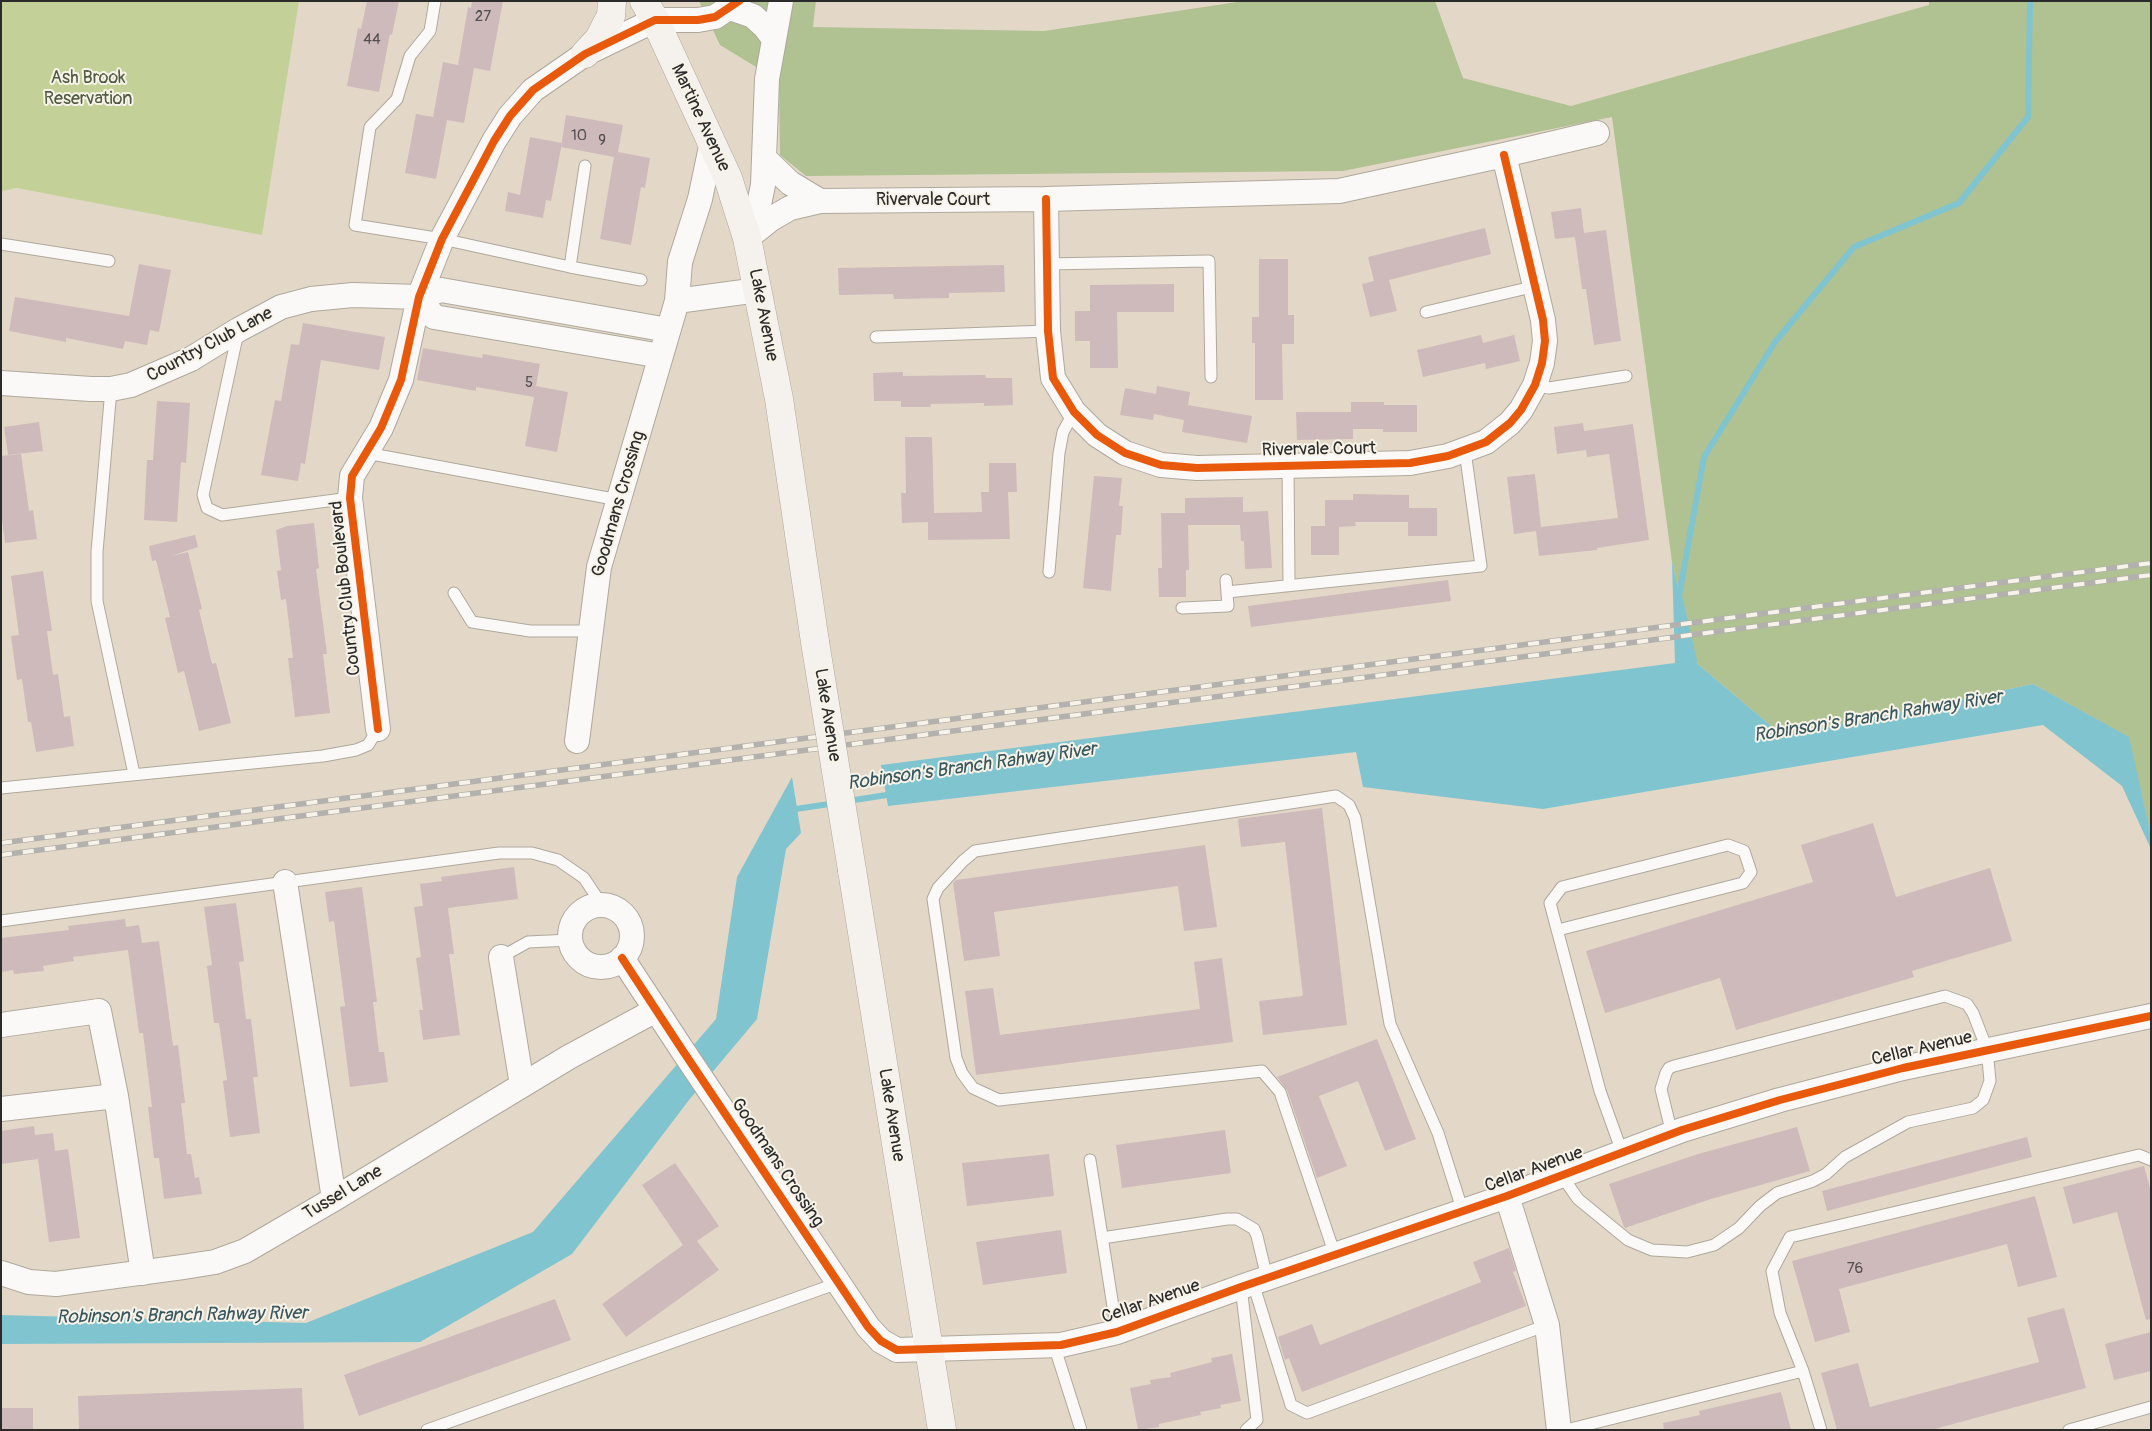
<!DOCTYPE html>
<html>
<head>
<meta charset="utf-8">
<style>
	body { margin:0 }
	#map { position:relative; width:2152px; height:1431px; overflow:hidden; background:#e3d8c7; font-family:Pangolin,sans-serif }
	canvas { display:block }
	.frame { position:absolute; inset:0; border:2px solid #2b2b2b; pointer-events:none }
</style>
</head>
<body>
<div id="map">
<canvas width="2152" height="1431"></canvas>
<div class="frame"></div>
</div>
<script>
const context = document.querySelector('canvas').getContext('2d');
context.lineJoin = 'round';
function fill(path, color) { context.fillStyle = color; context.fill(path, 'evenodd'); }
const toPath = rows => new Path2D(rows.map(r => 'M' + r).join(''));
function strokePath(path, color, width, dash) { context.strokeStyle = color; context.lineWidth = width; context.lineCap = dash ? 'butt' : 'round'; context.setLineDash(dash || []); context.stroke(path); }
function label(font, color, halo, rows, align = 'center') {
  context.font = font + ' Pangolin,sans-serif'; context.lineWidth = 4; context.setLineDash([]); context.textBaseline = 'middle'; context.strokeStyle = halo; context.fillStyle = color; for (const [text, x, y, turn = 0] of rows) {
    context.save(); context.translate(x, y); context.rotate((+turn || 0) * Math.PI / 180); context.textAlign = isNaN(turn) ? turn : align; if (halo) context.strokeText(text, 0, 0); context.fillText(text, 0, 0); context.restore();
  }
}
fill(toPath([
	[1,1,299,1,262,235,17,188,1,191]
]), '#c3d199');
fill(toPath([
	[699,1,816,1,813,27,1044,31,1244,1,1435,1,1463,78,1571,106,1929,5,1929,1,2151,1,2151,836,2128,737,2033,684,1783,736,1694,661,1672,562,1612,117,1343,171,806,176,780,155,779,81,720,45]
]), '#b0c192');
fill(toPath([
	[1672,562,1694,661,1783,736,2033,684,2129,737,2151,836,2151,849,2122,786,2043,725,1543,809,1363,787,1356,752,888,806,881,765,1675,663],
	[792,777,801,833,786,849,757,1019,689,1100,572,1254,420,1342,1,1344,1,1315,306,1323,533,1232,716,1019,737,877]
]), '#80c4d0');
strokePath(toPath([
	[1694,661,1679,596,1704,457,1775,342,1854,247,1959,203,2028,117,2030,1],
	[848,801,893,794],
	[789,810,836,803]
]), '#80c4d0', 6);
fill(toPath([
	[367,1,399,1,392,35,390,34,379,92,347,86,358,28,361,29],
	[472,1,503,1,490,71,474,68,464,123,447,120,436,179,405,173,416,114,433,117,443,62,458,65,468,7,471,8],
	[566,115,623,125,618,152,650,158,645,188,641,187,631,245,600,239,614,157,561,147],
	[530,137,562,143,551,201,546,200,543,218,505,211,508,192,520,195],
	[1581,208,1584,233,1606,230,1621,341,1594,345,1586,289,1582,289,1575,237,1555,239,1551,212],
	[1485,228,1491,254,1389,280,1397,311,1370,317,1362,284,1374,281,1368,257],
	[1259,259,1288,259,1288,315,1294,315,1294,344,1282,344,1283,400,1255,400,1255,343,1252,343,1252,317,1259,317],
	[139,264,171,270,159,332,150,330,147,345,125,341,123,349,66,338,66,342,9,331,15,297,129,316],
	[1004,265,1005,292,949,293,949,298,894,299,893,294,839,295,838,268],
	[1174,284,1174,312,1117,312,1118,368,1090,368,1090,341,1075,341,1075,311,1090,311,1090,285],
	[303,323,385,337,379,370,321,360,305,464,301,463,298,481,261,475,275,400,281,401,291,344,299,345],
	[1481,335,1483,343,1514,335,1520,361,1486,369,1485,363,1423,377,1417,350],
	[423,348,482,358,483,354,540,364,536,386,568,392,557,452,525,446,534,397,476,387,476,391,417,380],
	[903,372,903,376,985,375,986,378,1012,378,1013,405,984,406,984,403,930,404,931,407,901,407,901,401,874,401,873,373],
	[1157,386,1190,392,1188,405,1252,416,1247,443,1182,432,1184,420,1154,414,1153,420,1120,415,1125,388,1156,394],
	[157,401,190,403,186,463,181,462,177,522,144,520,147,460,153,460],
	[1351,402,1384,402,1384,405,1417,405,1417,432,1383,432,1383,429,1353,429,1353,439,1297,440,1296,412,1351,412],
	[39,422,43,451,8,455,4,427],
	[1583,423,1584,431,1633,424,1649,540,1597,548,1597,550,1539,556,1536,531,1514,534,1507,477,1535,474,1541,527,1618,518,1609,454,1587,457,1586,450,1557,454,1554,427],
	[905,437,932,437,934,513,982,512,981,492,989,492,989,463,1016,463,1017,492,1008,492,1010,539,928,540,928,522,902,523,901,493,906,493],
	[21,454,29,511,33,510,37,539,5,543,1,512,1,456],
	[1094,476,1122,478,1119,506,1123,506,1121,535,1116,535,1111,591,1083,588],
	[1353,494,1409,495,1409,508,1437,508,1437,536,1408,536,1408,522,1355,522,1356,526,1339,527,1339,555,1311,555,1311,526,1325,526,1325,500,1353,500],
	[1243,497,1243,512,1268,511,1272,568,1245,569,1244,541,1241,541,1240,525,1188,525,1189,570,1186,570,1186,597,1159,597,1158,568,1162,568,1161,513,1185,513,1185,498],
	[314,523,319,568,316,569,327,654,323,654,330,713,295,717,288,658,293,658,286,599,281,600,277,571,281,570,276,530,287,526],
	[195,535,198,547,171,556,188,552,202,609,199,610,212,664,216,663,231,723,199,731,184,671,178,673,165,618,170,617,156,560,152,561,149,546],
	[43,571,52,631,47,631,53,675,58,674,64,717,70,716,74,746,36,752,31,722,28,722,22,679,17,680,11,636,19,635,11,576],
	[1448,580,1451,601,1251,627,1248,606],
	[1322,808,1347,1025,1263,1035,1259,1001,1303,996,1285,842,1241,847,1238,819],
	[1873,823,1896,897,1990,868,2012,941,1912,971,1914,977,1736,1030,1720,978,1605,1013,1586,951,1813,882,1801,845],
	[1205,845,1217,927,1184,931,1178,886,994,912,1000,956,964,961,953,883,956,880],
	[514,867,518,899,448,908,454,954,449,954,460,1035,423,1040,419,1010,423,1010,416,958,421,957,414,907,423,906,420,884,442,881,441,877],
	[362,887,377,1002,373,1002,379,1052,384,1052,388,1082,350,1087,340,1007,345,1006,334,921,329,922,325,892],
	[236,903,244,961,239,962,246,1019,251,1019,258,1077,253,1077,260,1133,230,1137,223,1081,227,1080,219,1023,214,1023,207,966,212,965,204,907],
	[125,919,126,927,139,925,142,943,159,941,173,1046,178,1045,185,1103,181,1103,187,1154,191,1154,195,1178,199,1177,202,1194,164,1199,159,1158,154,1158,148,1107,152,1107,143,1033,139,1033,128,950,73,957,74,961,43,966,44,971,14,974,13,970,1,972,1,938,69,930,68,926],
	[1222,958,1233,1042,976,1075,965,991,993,988,1000,1035,1200,1009,1194,962],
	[1377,1039,1416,1139,1385,1151,1358,1081,1319,1096,1347,1166,1317,1178,1287,1090,1277,1077],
	[34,1126,35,1135,53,1133,55,1151,68,1149,80,1238,49,1242,38,1159,1,1164,1,1131],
	[1797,1127,1810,1171,1711,1199,1625,1228,1624,1227,1609,1184,1698,1154],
	[1225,1130,1231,1173,1122,1188,1116,1145],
	[2027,1137,2032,1157,1827,1211,1822,1191],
	[1049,1154,1054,1196,967,1206,962,1163],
	[675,1163,719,1226,697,1241,719,1270,626,1337,602,1304,683,1245,642,1185],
	[2144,1166,2151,1192,2151,1319,2146,1320,2117,1212,2073,1224,2063,1187],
	[2035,1196,2057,1277,2018,1287,2007,1244,1839,1289,1850,1332,1815,1342,1792,1261],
	[1061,1230,1067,1273,983,1285,976,1242],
	[1509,1248,1516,1271,1513,1272,1526,1306,1302,1392,1289,1358,1285,1360,1278,1337,1312,1324,1320,1345,1481,1282,1473,1262],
	[555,1299,571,1340,359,1416,344,1375],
	[2064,1308,2086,1388,1931,1430,1837,1430,1821,1373,1858,1363,1870,1407,2039,1362,2027,1318],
	[2151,1332,2151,1371,2114,1380,2105,1344],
	[1232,1354,1241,1401,1220,1405,1221,1408,1200,1412,1201,1415,1159,1424,1159,1427,1138,1430,1130,1388,1151,1384,1150,1380,1171,1377,1170,1373,1212,1362,1211,1358],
	[302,1388,304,1430,79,1430,78,1396],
	[1781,1392,1791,1430,1664,1430,1663,1423,1700,1415,1699,1411],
	[1,1408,33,1408,33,1430,1,1430]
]), '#cebabb');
const lane = toPath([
	[435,1,430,31,410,56,397,99,370,127,355,225,442,239,570,267,641,280],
	[1,244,109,261],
	[1047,264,1209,261,1211,377],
	[570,267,585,166],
	[1426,312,1536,286],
	[238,332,203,495,207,508,222,515,350,498],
	[876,337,1048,331],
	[1535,385,1549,388,1626,376],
	[111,389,97,552,97,601,134,774],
	[366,453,619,500],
	[1288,465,1289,585],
	[1049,572,1059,453,1063,432,1074,412],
	[1227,592,1481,566,1465,451],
	[454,593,472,622,530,631,591,631],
	[1182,608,1228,606,1226,580],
	[1,788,323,756,356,750,368,745,378,729],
	[1,921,499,853,532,853,558,860,584,878,602,905],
	[1558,930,1743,883,1751,872,1744,851,1728,845,1562,887,1550,903,1600,1091,1622,1152],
	[501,957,528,942,570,940],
	[1090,1160,1117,1332],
	[1562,1176,1578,1199,1628,1240,1652,1250,1687,1252,1714,1245,1739,1228,1760,1206,1777,1193,1813,1181,1826,1174,1845,1157,1908,1122,1973,1108,1983,1100,1990,1081,1987,1049,1973,1013,1967,1004,1945,996,1674,1066,1669,1068,1666,1073,1661,1089,1672,1134],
	[1102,1238,1227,1219,1237,1219,1254,1229,1257,1236,1267,1278],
	[1335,1255,1280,1092,1262,1071,999,1100,973,1088,962,1073,956,1058,933,899,938,888,963,861,975,851,1336,796,1349,805,1355,818,1390,1024,1438,1133,1463,1212],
	[1253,1283,1291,1405,1307,1413,1547,1325],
	[1241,1287,1257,1420,1246,1430],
	[1054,1345,1081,1430],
	[427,1430,838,1283],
	[1566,1430,1803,1371],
	[1821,1430,1803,1371,1780,1313,1772,1271,1790,1237,2139,1155,2151,1160],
	[2069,1430,2151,1407]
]);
const street = toPath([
	[730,8,753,16,764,26,774,39],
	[764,158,790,183,820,201],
	[1046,199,1048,331,1053,378,1074,412,1097,435,1125,453,1161,465,1197,468,1410,463,1448,456,1486,442,1510,423,1521,410,1535,385,1542,363,1545,341,1543,320,1504,155],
	[747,238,771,219,790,208,820,201,1046,199,1339,191,1504,155,1597,133],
	[747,238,758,209,763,185,767,79,781,1],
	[419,297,434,317,661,356],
	[677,301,758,290],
	[1,383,91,389,111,389,131,385,191,359,238,330,281,307,311,299,353,295,419,297,441,290,668,330],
	[378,729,350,498,352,476,381,428,401,380,419,297,442,239,494,141,510,116,533,90,585,54,655,20,698,20,715,17,739,1],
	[577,741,599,567,677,301,680,262,700,199,712,142],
	[285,882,334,1199],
	'570 936a31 31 0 1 1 62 0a31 31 0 1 1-62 0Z',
	[501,957,522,1085],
	[622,958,681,1048,868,1327,881,1341,897,1350,1061,1345,1117,1332,1241,1287,1507,1196,1682,1130,1780,1100,1903,1068,2151,1016],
	[1,1025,99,1011,116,1096,1,1109],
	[116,1096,143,1273],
	[1507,1196,1547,1325,1559,1430],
	[1,1273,29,1282,56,1284,183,1267,215,1262,245,1251,334,1199,569,1057,656,1010]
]);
const secondary = toPath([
	[644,1,655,20,728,178,747,238,779,399,815,642],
	[585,54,599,39,605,27,611,16,612,1],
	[852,870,942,1430]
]);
strokePath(lane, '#afa89d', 13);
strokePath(street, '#afa89d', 26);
strokePath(secondary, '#afa89d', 29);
strokePath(lane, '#fbf9f7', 11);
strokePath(street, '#fbf9f7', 24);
strokePath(secondary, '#f5f1ec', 28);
const rail = toPath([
	[1,843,2151,563],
	[1,855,2151,575]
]);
strokePath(rail, '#b3b1ae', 5.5);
strokePath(rail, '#f7f3e8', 4, [11]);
const secondaryBridge = toPath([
	[815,642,852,870]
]);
strokePath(secondaryBridge, '#afa89d', 29, []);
strokePath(secondaryBridge, '#f5f1ec', 28);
strokePath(toPath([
	[1046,199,1048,331,1053,378,1074,412,1097,435,1125,453,1161,465,1197,468,1410,463,1448,456,1486,442,1510,423,1521,410,1535,385,1542,363,1545,341,1543,320,1504,155],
	[378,729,350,498,352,476,381,428,401,380,419,297,442,239,494,141,510,116,533,90,585,54,655,20,698,20,715,17,739,1],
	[622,958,681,1048,868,1327,881,1341,897,1350,1061,1345,1117,1332,1241,1287,1507,1196,1682,1130,1780,1100,1903,1068,2151,1016]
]), '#e8590c', 8);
label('15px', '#544f4f', null, [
	["27",483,17],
	["44",372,40],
	["10",579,136],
	["9",602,141],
	["5",529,383],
	["76",1855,1269]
]);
label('18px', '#505b41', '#f7f3e8', [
	["Ash Brook",88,78],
	["Reservation",88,99]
]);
label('18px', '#2b2b2b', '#f7f3e8', [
	["Martine Avenue",700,118,65],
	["Rivervale Court",933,200],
	["Lake Avenue",763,315,79],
	["Country Club Lane",210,345,-28],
	["Rivervale Court",1319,450,-1],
	["Goodmans Crossing",619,504,-74],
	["Country Club Boulevard",346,588,-96],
	["Lake Avenue",827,715,81],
	["Cellar Avenue",1922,1049,-13],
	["Lake Avenue",891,1115,81],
	["Goodmans Crossing",777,1163,56],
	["Cellar Avenue",1534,1170,-20],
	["Tussel Lane",343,1193,-31],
	["Cellar Avenue",1151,1302,-19]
]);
label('italic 19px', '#38565e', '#f7f3e8', [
	["Robinson's Branch Rahway River",1878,717,-9],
	["Robinson's Branch Rahway River",972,767,-8],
	["Robinson's Branch Rahway River",182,1316,-1]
]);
</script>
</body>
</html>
